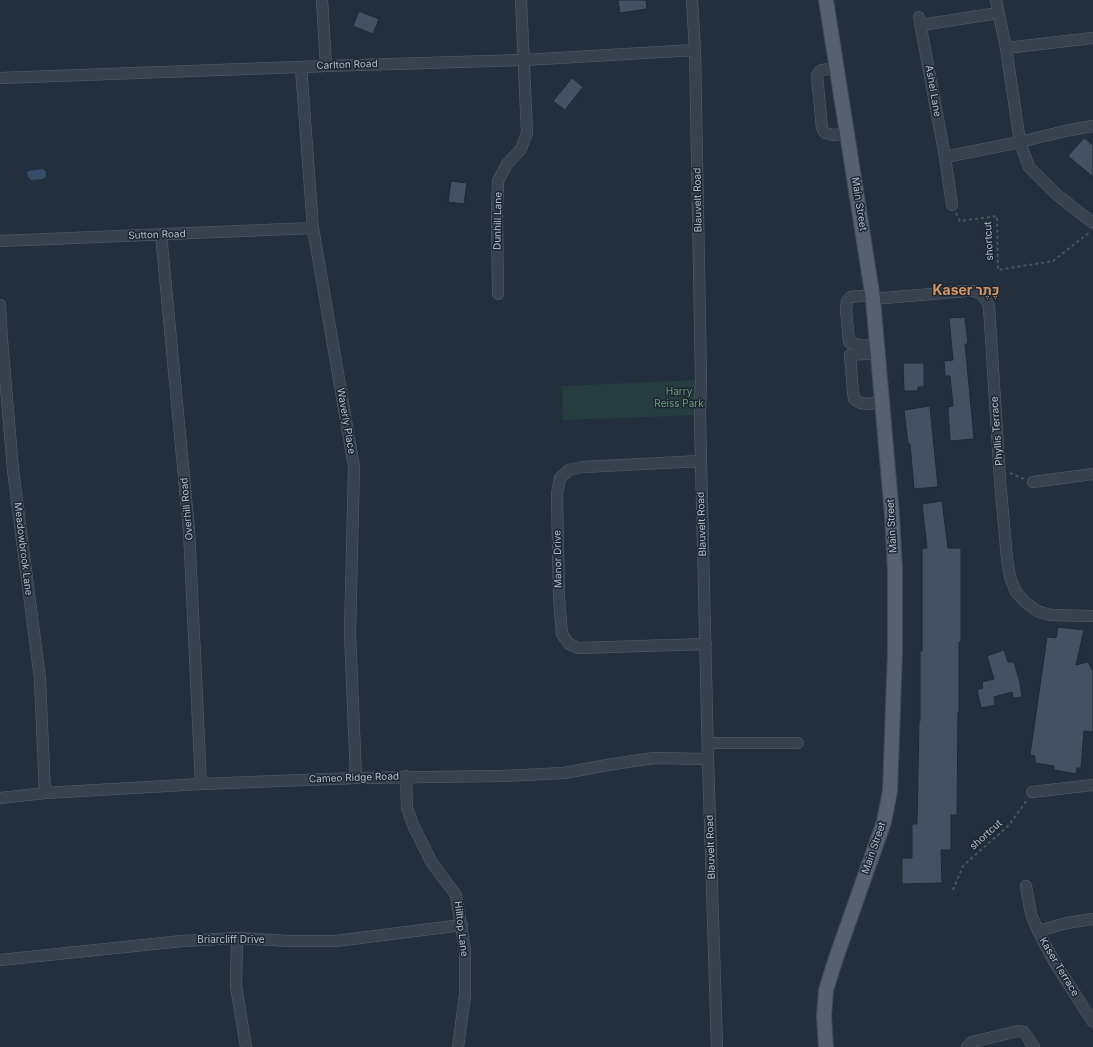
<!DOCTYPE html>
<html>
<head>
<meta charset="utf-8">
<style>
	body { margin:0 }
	canvas { display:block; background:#242f3e }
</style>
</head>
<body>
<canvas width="1093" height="1047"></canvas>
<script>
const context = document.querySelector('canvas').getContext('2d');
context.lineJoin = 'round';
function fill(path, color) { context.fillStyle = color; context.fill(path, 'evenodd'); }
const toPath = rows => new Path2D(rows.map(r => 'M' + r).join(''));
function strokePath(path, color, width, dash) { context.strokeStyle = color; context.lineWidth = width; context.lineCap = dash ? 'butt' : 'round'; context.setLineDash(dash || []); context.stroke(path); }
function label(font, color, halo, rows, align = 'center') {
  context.font = font + ' Inter,Heebo,sans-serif'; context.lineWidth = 3; context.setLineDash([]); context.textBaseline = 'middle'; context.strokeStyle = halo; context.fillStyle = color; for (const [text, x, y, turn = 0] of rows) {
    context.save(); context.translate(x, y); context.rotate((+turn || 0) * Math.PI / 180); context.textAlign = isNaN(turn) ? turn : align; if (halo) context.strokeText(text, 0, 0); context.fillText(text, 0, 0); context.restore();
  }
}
fill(toPath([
	[701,380,700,415,563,420,562,386]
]), '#263c3f');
fill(toPath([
	[43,169,46,172,46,176,43,179,31,180,28,177,27,172,29,171]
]), '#394c67');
const building = toPath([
	[618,0,646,0,647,9,620,13,618,0],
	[359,11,379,19,373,34,353,26,359,11],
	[572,78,583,87,565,110,553,101,572,78],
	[1084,138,1093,145,1093,177,1068,156,1084,138],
	[451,181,467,183,464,204,448,202,451,181],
	[965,317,968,344,965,344,974,439,950,441,948,407,953,406,950,376,945,376,944,361,953,360,949,318,965,317],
	[903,363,924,363,924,387,918,387,918,391,904,391,903,363],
	[930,406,938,487,914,489,910,444,908,444,904,410,930,406],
	[942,501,948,548,961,548,961,642,959,642,959,712,958,712,957,815,951,815,951,850,941,850,942,883,902,884,902,858,912,858,912,824,917,824,919,721,920,721,920,651,922,651,922,549,927,548,922,504,942,501],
	[1058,627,1084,630,1076,665,1088,662,1093,671,1093,732,1084,731,1081,768,1077,768,1076,774,1054,770,1054,766,1035,763,1035,756,1030,755,1047,637,1056,638,1058,627],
	[1004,650,1008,662,1014,662,1020,683,1022,697,1013,698,1012,692,994,697,995,705,981,708,977,690,983,688,982,682,994,679,987,656,1004,650]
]);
fill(building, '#455162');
strokePath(building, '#1f2835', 1);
const minor = toPath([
	[322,0,326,66],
	[692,0,695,50,699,267,701,380,700,415,701,461,708,759,717,1047],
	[996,0,1006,48,1020,142,1029,167,1056,194,1093,223],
	[919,17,945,157,952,205],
	[921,25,998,13],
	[1006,48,1093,38],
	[301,67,313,228,354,467,350,633,356,778],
	[837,68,822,70,819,72,817,76,822,128,825,133,833,135,848,133],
	[0,78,326,66,524,60,695,50],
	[945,157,1020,142,1065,131,1093,126],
	[161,234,189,530,201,784],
	[0,241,313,228],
	[498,294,497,212,498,181,507,164,521,149,527,133,521,0],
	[873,295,850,297,847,301,846,310,849,342,862,346,877,344],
	[873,299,966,291,974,291,982,295,986,300,989,306,1000,480,1007,559,1010,577,1016,592,1025,602,1037,611,1050,615,1093,616],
	[0,305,2,340,13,470,40,679,45,793],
	[878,353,850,355,853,392,854,399,860,403,867,404,883,402],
	[701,461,583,467,569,470,560,478,557,494,559,598,562,634,569,644,578,648,706,644],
	[1033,482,1093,474],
	[708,743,798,743],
	[406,776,407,808,414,827,432,863,456,895,465,950,465,995,458,1047],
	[1032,792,1093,785],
	[0,798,45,793,201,784,356,778,502,776,564,773,613,764,654,758,708,759],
	[1026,886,1031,914,1038,931,1055,963,1093,1022],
	[1038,931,1067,923,1093,919],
	[237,938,236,986,246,1047],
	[0,960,182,941,237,938,289,941,336,941,462,925],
	[967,1047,972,1042,1018,1031,1024,1032,1034,1047]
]);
const major = toPath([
	[826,1047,824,1016,826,990,836,958,884,822,890,791,895,652,895,570,892,515,873,299,826,0]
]);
strokePath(minor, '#565f6c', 12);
strokePath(major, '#414a57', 16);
strokePath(toPath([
	[956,213,960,221,997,216,998,270,1053,261,1090,232],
	[1010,473,1024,479],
	[953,890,963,866,1009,825,1027,800]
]), '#44595c', 2, [3, 3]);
strokePath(minor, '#38414e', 11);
strokePath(major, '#56606e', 14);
label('10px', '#b4bcc9', '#1d2633', [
	["Carlton Road",347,65,-2],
	["Ashel Lane",933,91,80],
	["Blauvelt Road",698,200,-91],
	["Main Street",859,204,81],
	["Dunhill Lane",498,221,-89],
	["Sutton Road",157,235,-2],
	["shortcut",989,241,-93],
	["Waverly Place",346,421,80],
	["Phyllis Terrace",997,431,-94],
	["Overhill Road",187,509,-95],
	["Blauvelt Road",702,524,-92],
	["Main Street",892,526,-93],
	["Meadowbrook Lane",23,549,83],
	["Manor Drive",558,559,-91],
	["Cameo Ridge Road",354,778,-2],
	["shortcut",986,835,-42],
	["Blauvelt Road",711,847,-92],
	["Main Street",874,848,-71],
	["Hilltop Lane",461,929,83],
	["Briarcliff Drive",231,940],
	["Kaser Terrace",1059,967,59]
]);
label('10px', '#6b9a76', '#1d2633', [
	["Harry",679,392],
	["Reiss Park",679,404]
]);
label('bold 14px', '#d59563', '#1d2633', [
	["Kaser כֶּתֶר",966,291]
]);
</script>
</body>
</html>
